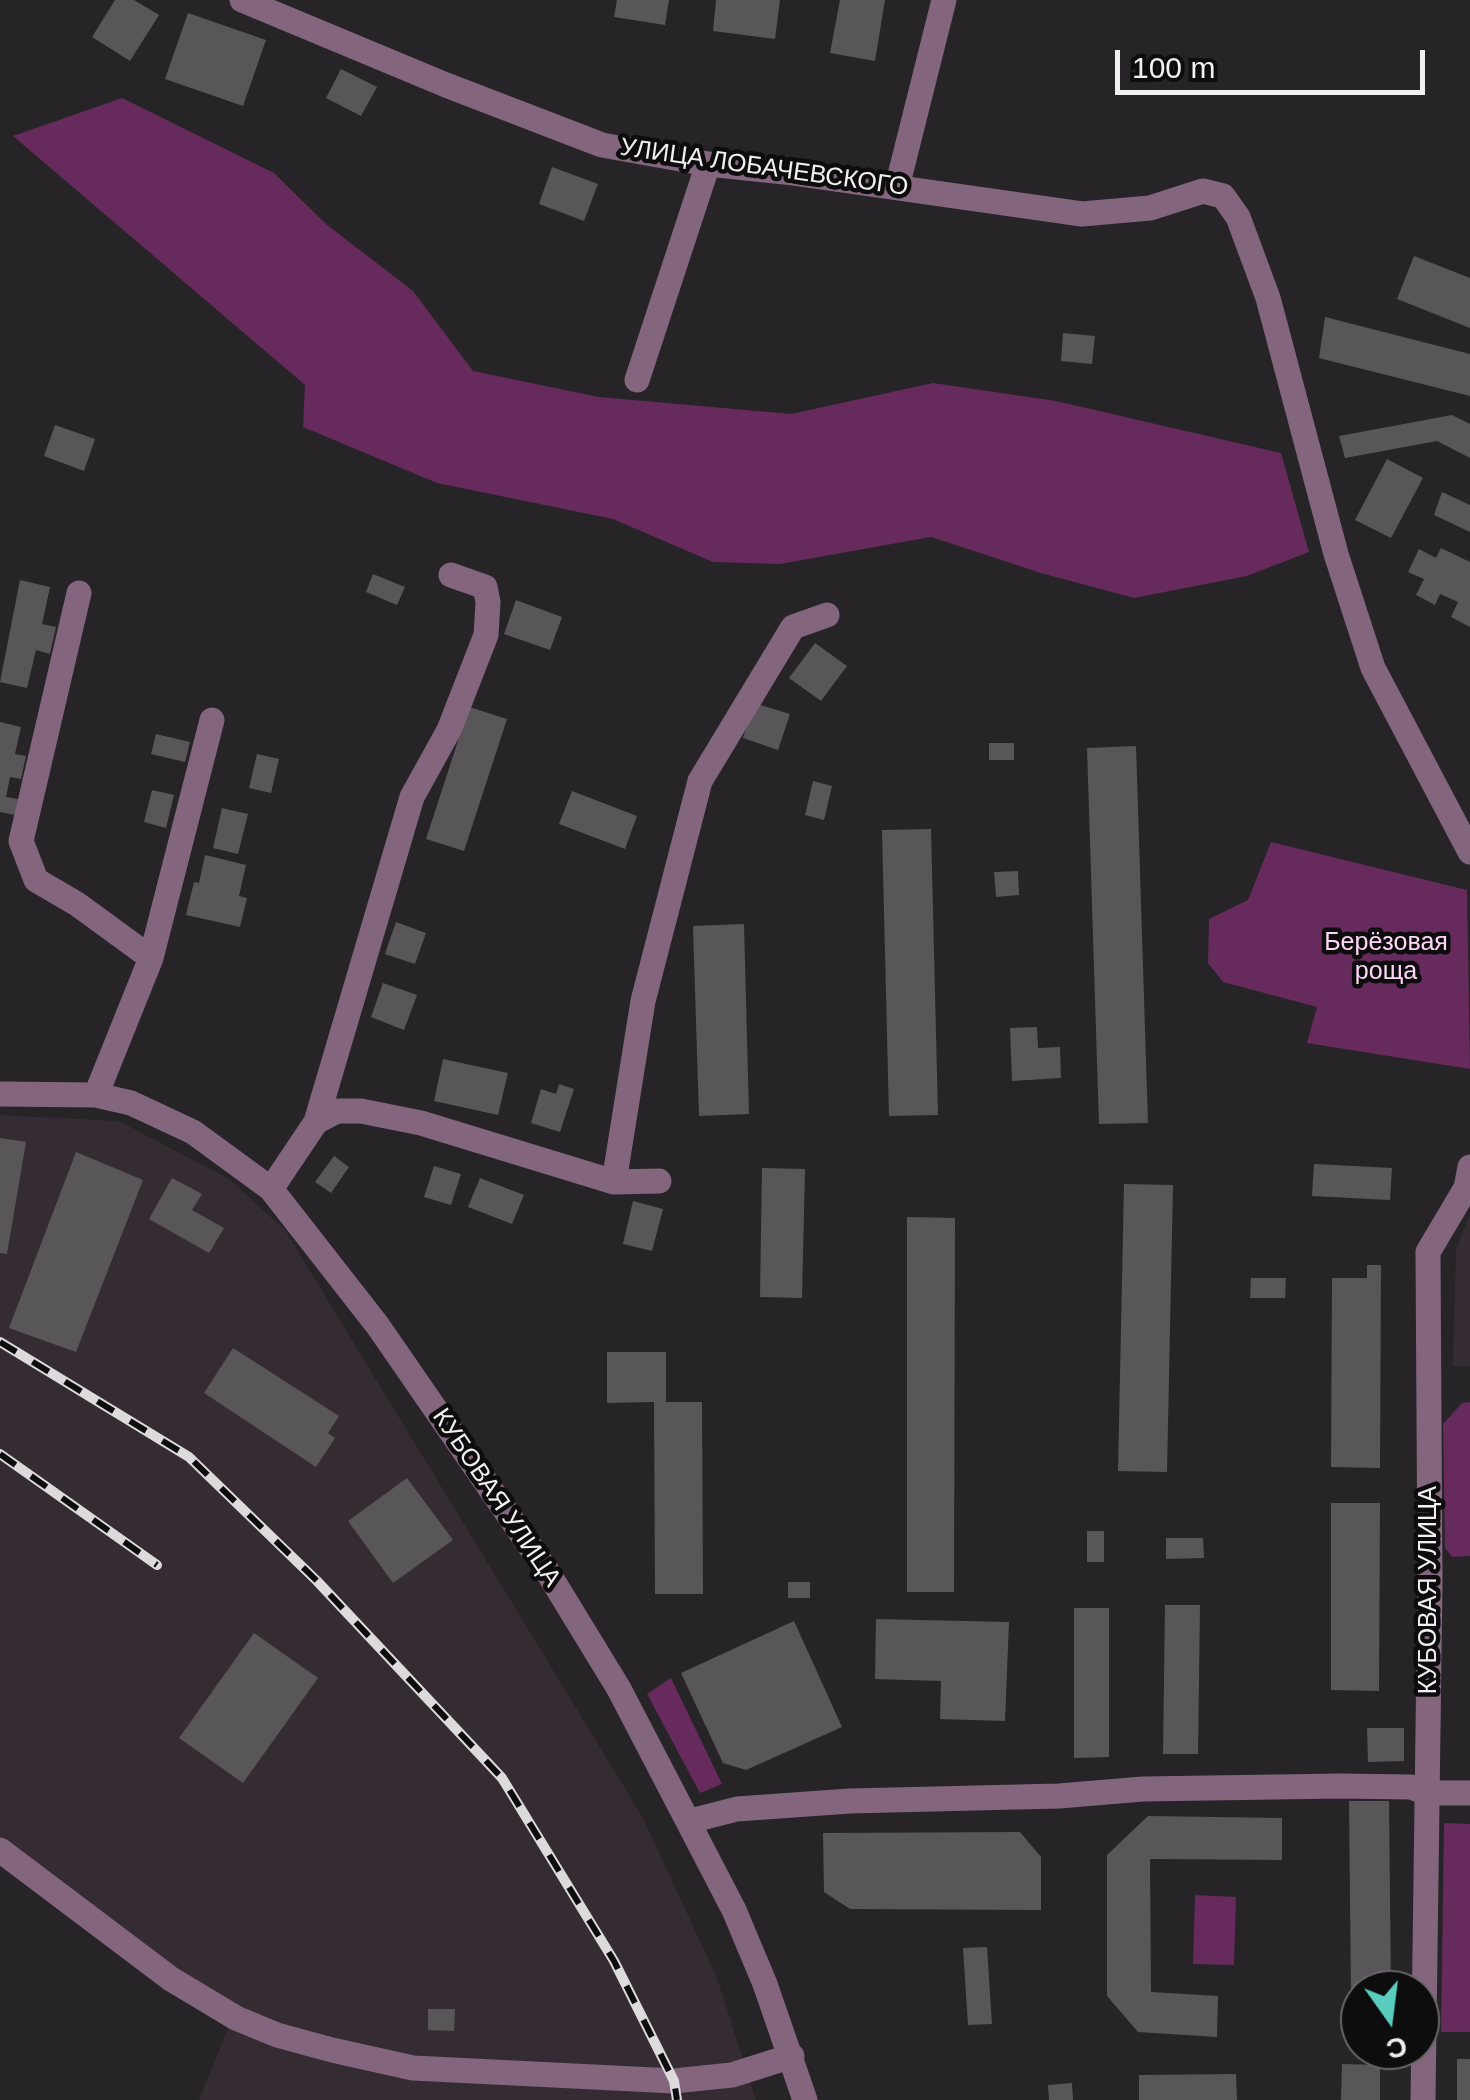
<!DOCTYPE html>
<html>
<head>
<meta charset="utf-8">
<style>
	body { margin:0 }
	#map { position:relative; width:1470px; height:2100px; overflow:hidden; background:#262426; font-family:Arial,sans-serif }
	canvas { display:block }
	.north { position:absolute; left:1340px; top:1970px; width:100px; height:100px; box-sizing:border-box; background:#0e0d0e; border:2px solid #696769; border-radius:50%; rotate:166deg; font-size:28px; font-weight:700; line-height:40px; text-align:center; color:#f1eff1 }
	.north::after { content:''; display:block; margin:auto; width:35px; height:45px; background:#59cebf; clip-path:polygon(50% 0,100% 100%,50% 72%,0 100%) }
	.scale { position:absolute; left:1115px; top:50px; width:310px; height:45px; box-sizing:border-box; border:5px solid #f1eff1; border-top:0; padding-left:12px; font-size:30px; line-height:35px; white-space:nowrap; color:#f1eff1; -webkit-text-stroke:8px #0e0d0e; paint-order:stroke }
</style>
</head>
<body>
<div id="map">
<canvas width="1470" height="2100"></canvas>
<div class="north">С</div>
<div class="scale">100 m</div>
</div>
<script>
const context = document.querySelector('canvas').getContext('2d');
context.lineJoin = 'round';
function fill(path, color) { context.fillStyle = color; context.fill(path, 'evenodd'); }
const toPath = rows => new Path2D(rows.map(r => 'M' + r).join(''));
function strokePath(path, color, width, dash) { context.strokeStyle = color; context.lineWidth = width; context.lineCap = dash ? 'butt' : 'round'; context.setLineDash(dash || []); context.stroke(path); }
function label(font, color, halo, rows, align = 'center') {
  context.font = font + ' Arial,sans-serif'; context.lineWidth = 9; context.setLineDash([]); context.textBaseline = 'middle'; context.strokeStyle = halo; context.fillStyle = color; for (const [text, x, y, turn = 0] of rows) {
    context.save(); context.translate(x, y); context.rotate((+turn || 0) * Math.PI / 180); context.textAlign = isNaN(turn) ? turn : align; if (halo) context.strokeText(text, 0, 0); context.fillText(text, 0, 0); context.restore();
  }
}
fill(toPath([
	[0,1115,119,1121,229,1179,285,1230,643,1818,717,1978,756,2100,199,2100,237,2006,181,1975,0,1838],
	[1470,1214,1470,1366,1453,1366,1456,1250]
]), '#342c32');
fill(toPath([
	[122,98,274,173,326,224,413,291,473,371,599,397,791,414,933,383,1056,401,1281,453,1309,552,1247,576,1134,598,1041,573,931,537,780,564,713,562,613,519,437,483,303,427,305,385,13,136],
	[1271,842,1467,890,1470,1069,1307,1043,1317,1007,1223,982,1208,963,1209,919,1248,900],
	[1470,1402,1470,1556,1452,1557,1445,1548,1443,1424,1462,1403],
	[671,1678,722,1784,700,1793,647,1694],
	[1444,1823,1470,1824,1470,2032,1441,2032],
	[1195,1895,1236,1897,1234,1965,1193,1964]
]), '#662a5d');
fill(toPath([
	[115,0,134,0,159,15,130,61,92,37],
	[617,0,669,0,665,25,614,17],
	[716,0,780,0,775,39,713,31],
	[840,0,885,0,875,61,830,53],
	[188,13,266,40,243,106,165,79],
	[341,69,377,87,361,116,326,98],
	[552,167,598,184,584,221,539,204],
	[1414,256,1470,278,1470,328,1397,299],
	[1325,317,1470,354,1470,396,1319,358],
	[1063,333,1095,336,1092,364,1061,361],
	[1452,415,1470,424,1470,458,1437,441,1345,458,1339,436],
	[55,425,95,439,84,471,44,456],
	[1387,459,1423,478,1391,538,1355,520],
	[1442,492,1470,505,1470,532,1434,515],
	[1441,548,1470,562,1470,627,1451,617,1458,602,1440,594,1435,605,1416,595,1424,579,1408,572,1419,549,1436,558],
	[373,574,405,587,397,605,366,592],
	[20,580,50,587,42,624,56,627,50,654,36,650,27,688,0,682],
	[516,600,562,617,550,650,504,634],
	[815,643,847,666,821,701,789,678],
	[754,703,790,714,778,750,743,738],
	[469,707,507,719,464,851,426,839],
	[0,722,21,727,15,754,26,756,21,779,10,777,6,797,18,799,15,815,0,812],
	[156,734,190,742,185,762,151,754],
	[989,743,1014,743,1014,760,989,760],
	[1136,746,1148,1123,1099,1124,1087,748],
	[257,754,279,759,271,793,249,788],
	[813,781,832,786,824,820,805,815],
	[152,790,174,795,166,828,144,822],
	[572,791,637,816,625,849,559,824],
	[222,808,248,814,238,854,213,848],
	[931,829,938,1115,889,1116,882,830],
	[205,855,246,865,239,896,247,898,240,927,186,915,194,882,199,883],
	[1018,871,1019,895,996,897,994,872],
	[396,922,426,933,415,964,385,954],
	[744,924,749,1114,699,1116,693,926],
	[383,983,417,995,404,1030,371,1017],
	[1037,1027,1038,1048,1060,1047,1061,1078,1012,1081,1010,1028],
	[443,1059,508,1073,498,1115,434,1101],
	[559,1084,574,1089,560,1132,531,1123,541,1089,556,1094],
	[0,1138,26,1142,7,1254,0,1253],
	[76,1152,143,1180,76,1352,9,1328],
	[334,1156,349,1167,331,1193,315,1182],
	[1314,1164,1392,1168,1390,1200,1312,1196],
	[434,1166,461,1174,451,1205,424,1197],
	[762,1168,805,1169,802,1298,760,1297],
	[172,1178,202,1194,192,1210,224,1228,209,1253,149,1219],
	[480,1178,524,1195,512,1224,468,1207],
	[1124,1184,1173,1185,1167,1472,1118,1471],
	[633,1201,663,1209,652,1251,623,1244],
	[907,1217,955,1218,954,1592,907,1592],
	[1367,1265,1381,1265,1380,1468,1331,1467,1332,1278,1367,1278],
	[1251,1278,1286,1278,1285,1298,1250,1298],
	[233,1348,339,1416,328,1433,335,1438,316,1467,204,1393],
	[607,1352,666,1352,666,1402,702,1402,703,1594,655,1594,654,1402,607,1403],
	[407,1478,453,1540,393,1583,348,1521],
	[1331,1503,1380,1503,1379,1691,1331,1690],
	[1087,1531,1104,1531,1104,1562,1087,1562],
	[1166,1538,1203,1538,1204,1558,1166,1559],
	[788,1582,810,1582,810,1598,788,1598],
	[1165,1605,1200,1605,1198,1754,1163,1754],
	[1074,1608,1109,1608,1109,1757,1074,1758],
	[876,1619,1009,1622,1005,1721,940,1719,941,1681,875,1679],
	[794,1621,842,1727,746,1770,723,1763,681,1673],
	[254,1633,318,1678,243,1783,179,1738],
	[1367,1728,1404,1728,1404,1761,1368,1762],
	[1349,1801,1389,1801,1391,1990,1360,1990,1360,1998,1351,1998],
	[1148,1816,1282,1818,1282,1860,1150,1859,1151,1992,1218,1996,1217,2037,1138,2032,1107,1996,1107,1855],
	[1020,1832,1041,1857,1041,1910,850,1909,824,1892,823,1833],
	[987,1947,992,2024,968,2025,963,1948],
	[428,2009,455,2009,454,2031,428,2030],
	[1457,2059,1470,2059,1470,2100,1457,2100],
	[1342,2064,1380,2065,1380,2100,1341,2100],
	[1236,2074,1237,2100,1139,2100,1139,2075],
	[1072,2083,1073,2100,1049,2100,1048,2085]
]), '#595659');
strokePath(toPath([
	[242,0,446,85,602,145,708,164,794,173,1082,214,1150,208,1203,191,1223,196,1238,217,1268,298,1336,554,1373,668,1470,852],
	[897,187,944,0],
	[637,380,708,164],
	[79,593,21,841,36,880,77,904,151,958],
	[0,1094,96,1095,131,1103,193,1132,271,1189,378,1326,547,1571,619,1689,734,1910,765,1984,805,2100],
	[96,1095,151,958,212,720],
	[316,1122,412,797,449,730,486,635,488,602,485,587,451,575],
	[614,1182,643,1001,700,781,793,627,827,615],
	[271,1189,316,1122,337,1111,361,1111,421,1123,614,1182,659,1181],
	[690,1821,737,1809,850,1801,1059,1796,1143,1789,1341,1786,1411,1787,1427,1793,1470,1793],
	[0,1850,171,1979,236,2018,277,2035,332,2050,413,2068,674,2081,732,2075,792,2056],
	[1423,2100,1430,1581,1428,1252,1466,1188,1470,1167]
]), '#84657e', 25);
const rail = toPath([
	[0,1342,189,1457,317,1581,502,1778,614,1961,674,2081,677,2100],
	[0,1454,157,1565]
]);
strokePath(rail, '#dcdadc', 10);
strokePath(rail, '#0e0d0e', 6, [19]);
label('25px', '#f1eff1', '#0e0d0e', [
	["УЛИЦА ЛОБАЧЕВСКОГО",764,168,8],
	["КУБОВАЯ УЛИЦА",496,1498,56],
	["КУБОВАЯ УЛИЦА",1429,1590,-90]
]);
label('25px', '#fed6f5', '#0e0d0e', [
	["Берёзовая",1386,943],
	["роща",1386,972]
]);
</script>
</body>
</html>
